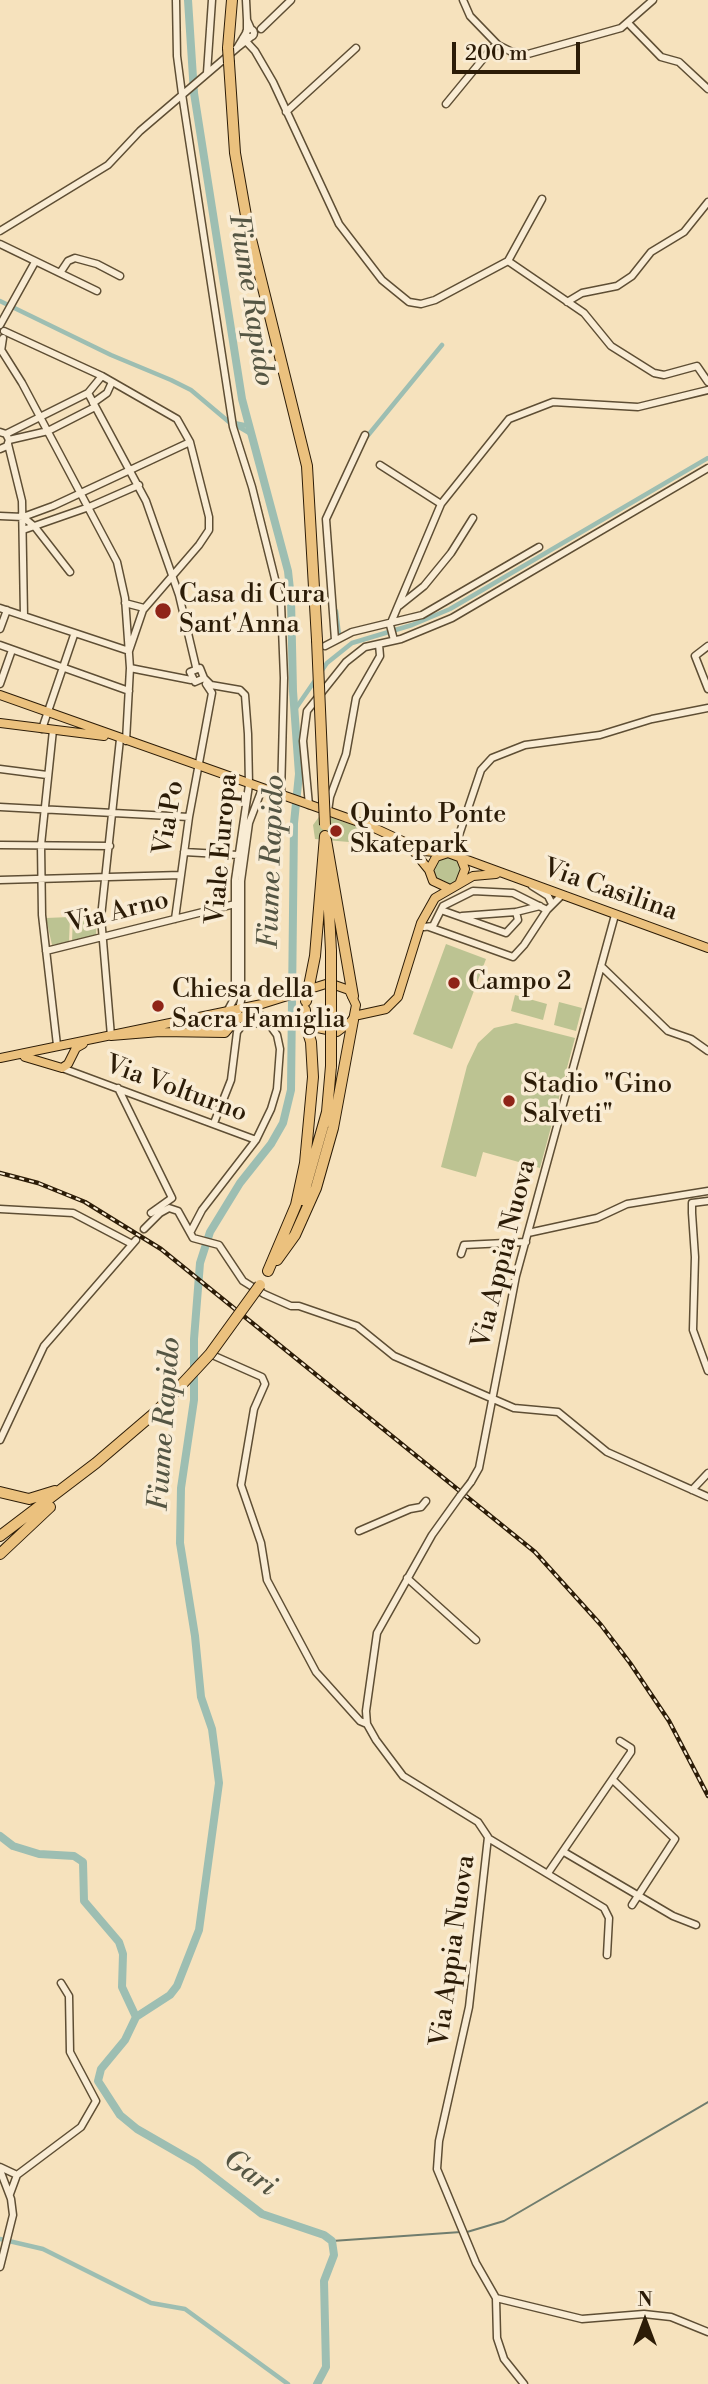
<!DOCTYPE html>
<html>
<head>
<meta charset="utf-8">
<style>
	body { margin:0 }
	#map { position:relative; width:708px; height:2384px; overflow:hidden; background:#f6e2bd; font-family:"Libre Bodoni",serif }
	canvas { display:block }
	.north { position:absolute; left:610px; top:2286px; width:70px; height:70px; -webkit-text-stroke:5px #f9ecd4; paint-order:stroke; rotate:0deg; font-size:19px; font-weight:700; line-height:28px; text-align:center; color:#2c1c07 }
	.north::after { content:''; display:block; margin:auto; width:24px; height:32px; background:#2c1c07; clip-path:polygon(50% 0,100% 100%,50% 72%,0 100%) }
	.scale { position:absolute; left:452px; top:42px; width:128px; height:32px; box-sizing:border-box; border:4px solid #2c1c07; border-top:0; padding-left:9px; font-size:21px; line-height:24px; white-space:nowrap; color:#2c1c07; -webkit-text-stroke:5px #f9ecd4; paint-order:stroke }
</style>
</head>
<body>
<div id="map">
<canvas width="708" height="2384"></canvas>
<div class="north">N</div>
<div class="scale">200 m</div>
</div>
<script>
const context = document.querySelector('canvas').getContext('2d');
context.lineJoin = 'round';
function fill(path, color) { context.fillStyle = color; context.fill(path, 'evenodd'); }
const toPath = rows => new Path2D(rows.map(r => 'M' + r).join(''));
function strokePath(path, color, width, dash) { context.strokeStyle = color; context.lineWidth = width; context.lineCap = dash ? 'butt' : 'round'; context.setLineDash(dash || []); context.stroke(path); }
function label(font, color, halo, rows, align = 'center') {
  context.font = font + ' "Libre Bodoni",serif'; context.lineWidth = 7; context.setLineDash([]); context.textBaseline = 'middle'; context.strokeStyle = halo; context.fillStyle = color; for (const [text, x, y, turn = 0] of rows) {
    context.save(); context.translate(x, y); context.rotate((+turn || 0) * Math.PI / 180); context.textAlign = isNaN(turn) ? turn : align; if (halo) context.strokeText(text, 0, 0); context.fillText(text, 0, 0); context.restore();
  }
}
fill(toPath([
	[321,814,358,827,360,843,315,839,313,825],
	'433 871a14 14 0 1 1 28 0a14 14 0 1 1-28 0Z',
	[97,915,96,936,72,941,73,916],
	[70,917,69,942,52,945,46,918],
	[446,944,486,959,452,1049,413,1034],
	[515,995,547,1004,543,1020,511,1011],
	[559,1002,582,1008,576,1031,554,1025],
	[516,1023,575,1038,540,1168,483,1152,476,1177,441,1167,467,1066,478,1043,494,1028]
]), '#bcc392');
strokePath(toPath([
	[467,2232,504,2221,708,2102],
	[332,2241,461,2232]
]), '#707d6e', 2);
strokePath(toPath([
	[0,301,111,355,171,380,191,390,229,422,249,426],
	[239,427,251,434],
	[365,439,442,345],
	[336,611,339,635],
	[294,711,327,663,352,643,412,625,450,609,708,458],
	[0,2239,43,2249,151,2303,185,2309,288,2384]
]), '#9dbeb2', 4.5);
strokePath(toPath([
	[0,1836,13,1846,39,1854,74,1856,83,1862,84,1901,119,1942,123,1954,122,1987,136,2017],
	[136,2017,170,1995,177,1986,199,1930,219,1783,212,1729,201,1697,195,1636,180,1543,181,1488,194,1400,194,1339,200,1263,210,1232,240,1183,271,1144,283,1123,291,1090,294,823,299,774,293,691,291,599,288,571,242,399,194,93,188,0],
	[136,2017,125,2040,101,2069,98,2081,120,2115,137,2129,196,2163,262,2214,324,2235,332,2241,334,2255,324,2281,326,2367,317,2384]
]), '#9dbeb2', 8);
strokePath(toPath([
	[136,1240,144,1229]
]), '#ceba99', 6, [6, 3]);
const minor = toPath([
	[176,0,177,56,182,94,233,427,252,487,281,603,284,678,281,795],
	[246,0,247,20],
	[463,0,470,16,498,45,512,52,528,54,621,28,653,0],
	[628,23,661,57,679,62,708,89],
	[261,29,291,0],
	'246 33a4 4 0 1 1 8 0a4 4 0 1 1-8 0Z',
	[247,31,247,20,251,29],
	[246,33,237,48,251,37],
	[243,38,255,51,273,82,339,224,382,280,409,302,421,304,435,300,508,261,542,199],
	[207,73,212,0],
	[446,104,492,48,498,45],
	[286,112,356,48],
	[0,231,108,165,140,131,237,48],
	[0,244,97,291],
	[508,261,584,313,611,346,654,373,664,375,697,366,708,382],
	[60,273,68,261,75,258,97,264,120,276],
	[567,302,582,293,617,286,632,276,651,252,684,232,708,202],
	[0,325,35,262],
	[0,348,22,383,117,562,125,598,130,668,126,741],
	[1,351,3,338],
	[88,393,146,501,179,595,196,667],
	[93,403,107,393,112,382],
	[0,432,6,434,9,440,7,446,0,449],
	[6,434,88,393,102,376],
	[9,440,48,431,95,407],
	[8,444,22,501,24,616],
	[380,465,441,504],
	[0,516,23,517,53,506,190,442],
	[23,517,35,527,70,572],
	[23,530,89,507,139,485],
	[125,603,144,608],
	[399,606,424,586,451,553,473,518],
	[0,608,129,651,143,610,199,545,209,530,209,517,190,442,177,419,102,376,4,331],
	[0,629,7,610],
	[335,640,326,519,365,435],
	[394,640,390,625,441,504,509,419,553,402,638,407,708,390],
	[0,645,129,691],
	[325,646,352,632,422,615,539,547],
	[708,646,695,656,708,689],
	[130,668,191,680],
	[204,678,195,682,190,672,200,668,204,678,211,685,240,690,245,695,248,734,249,785,235,880,235,997,228,1010],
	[0,684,12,650],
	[42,729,74,635],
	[53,730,41,845,42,915,57,1045],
	[0,769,47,775],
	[309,805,303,741,307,711,346,662,365,647,401,639,452,618,708,468],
	[0,807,189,817],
	[328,811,330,797,346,754,356,698,380,656,379,644],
	[0,845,110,846],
	[184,852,238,855],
	[448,853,456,844,481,770,492,758,525,745,600,735,652,719,708,708],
	[0,880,181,875],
	[532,886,548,896,551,902],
	[441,910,506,933,518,920,516,912],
	[462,916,516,912,540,906],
	[175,919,189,817,212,693,206,684],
	[421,923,424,927,433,926,443,906,473,891,513,893,547,910,561,896],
	[429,927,513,957,524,945,547,910],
	[46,951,235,904],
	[601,966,668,1031,691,1039,708,1051],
	[236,1020,241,1001,241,881,249,823,262,789],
	[111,1036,101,917,120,739],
	[62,1068,256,1140],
	[118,1088,172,1198,151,1213],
	[708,1201,692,1203,692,1213,695,1257,693,1330,708,1371],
	[0,1209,73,1213,132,1244],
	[144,1229,160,1213,169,1208,178,1211,193,1238,219,1245,243,1281,264,1294,291,1306,299,1306,357,1326,394,1356,514,1408,558,1412,607,1452,708,1497],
	[191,1231,202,1210,256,1140,271,1109,277,1089,280,1049,277,1035,269,1024,244,1023,237,1032,231,1080,214,1123],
	[528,1233,597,1218,627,1204,708,1191],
	[461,1254,464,1245,526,1242],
	[210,1354,262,1377,265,1384,254,1409,241,1485,261,1543,267,1580,316,1672,360,1721,367,1724],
	[0,1440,44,1346,136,1240],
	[471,1482,479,1468,516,1276,615,915],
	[692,1490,708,1473],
	[460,1496,432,1535,377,1633,366,1711,367,1724,376,1740,403,1776,478,1822,488,1837,469,2007,439,2141,437,2169,476,2263,496,2298,497,2338,504,2359,524,2384],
	[359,1531,410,1509,421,1507,426,1501],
	[407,1578,476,1640],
	[614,1781,675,1839,632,1905],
	[488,1838,604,1908,609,1918,607,1955],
	[564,1852,673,1916,696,1925],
	[548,1873,631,1752,631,1748,620,1741],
	[0,2167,17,2175,10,2194],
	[0,2170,11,2199,13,2215,0,2267],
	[17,2175,81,2127,96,2101,70,2052,69,1996,61,1983],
	[496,2298,582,2319,644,2314,671,2317,708,2332]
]);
const major = toPath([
	[0,695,370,826,424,851,445,853],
	[0,723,104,736],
	[412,849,429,870],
	[460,882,465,869,461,859],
	[448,888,433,881,429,870,436,857,448,853,708,948],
	[354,1016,386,1009,398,997,421,923,435,898,473,876,496,874],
	[25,1057,62,1068,68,1064,76,1048,83,1044],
	[0,1058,262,1004,329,983,349,990,356,1005,353,1020,337,1032,249,1014,236,1020,225,1033,160,1032,111,1036]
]);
const highway = toPath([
	[228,48,232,0],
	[229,63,235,153,248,227,307,466,317,640],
	[326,840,353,996],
	[327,871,331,951],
	[306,1001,315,956,325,836],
	[302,1200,327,1112,331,1066],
	[277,1260,295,1235,316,1188,333,1128,353,1020],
	[268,1271,296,1205,305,1163,313,1077,311,1042,305,1023,305,1010],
	[0,1492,29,1499,55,1491],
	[0,1536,96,1463,158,1410],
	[0,1554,50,1507]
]);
strokePath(minor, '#5e4e34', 9);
strokePath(major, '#2c1c07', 10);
strokePath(highway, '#2c1c07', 12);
strokePath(minor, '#f9ecd4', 6);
strokePath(major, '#ebc17e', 8);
strokePath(highway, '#ebc17e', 10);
const rail = toPath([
	[0,1173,38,1183,85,1202,161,1249,535,1552,601,1625,630,1663,669,1721,708,1796]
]);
strokePath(rail, '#2c1c07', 4.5);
strokePath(rail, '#f9ecd4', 2, [5]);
const minorBridge = toPath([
	[460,1496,471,1482]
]);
const highwayBridge = toPath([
	[228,48,229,63],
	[317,640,325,825],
	[331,951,331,1066],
	[158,1410,210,1354,260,1285]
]);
strokePath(minorBridge, '#5e4e34', 9, []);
strokePath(highwayBridge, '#2c1c07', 12, []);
strokePath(minorBridge, '#f9ecd4', 6);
strokePath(highwayBridge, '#ebc17e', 10);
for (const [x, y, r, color] of [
	[163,611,9,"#8f2418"],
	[336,831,7,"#8f2418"],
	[454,983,7,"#8f2418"],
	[158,1006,7,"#8f2418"],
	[509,1101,7,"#8f2418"]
]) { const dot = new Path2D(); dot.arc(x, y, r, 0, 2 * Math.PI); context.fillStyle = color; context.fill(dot); strokePath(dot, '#f9ecd4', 2.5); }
label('26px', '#2c1c07', '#f9ecd4', [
	["Casa di Cura",179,596],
	["Sant'Anna",179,626],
	["Quinto Ponte",350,816],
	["Skatepark",350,846],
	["Campo 2",468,983],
	["Chiesa della",172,991],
	["Sacra Famiglia",172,1021],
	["Stadio \"Gino",523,1086],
	["Salveti\"",523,1116]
], 'left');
label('26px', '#2c1c07', '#f9ecd4', [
	["Via Po",170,818,-80],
	["Viale Europa",223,849,-85],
	["Via Casilina",610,891,19],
	["Via Arno",118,913,-14],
	["Via Volturno",176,1090,20],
	["Via Appia Nuova",505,1254,-76],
	["Via Appia Nuova",454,1951,-82]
]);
label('italic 28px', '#545543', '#f9ecd4', [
	["Fiume Rapido",250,300,81],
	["Fiume Rapido",273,862,-88],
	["Fiume Rapido",166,1424,-86],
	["Gari",249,2174,36]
]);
</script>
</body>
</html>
